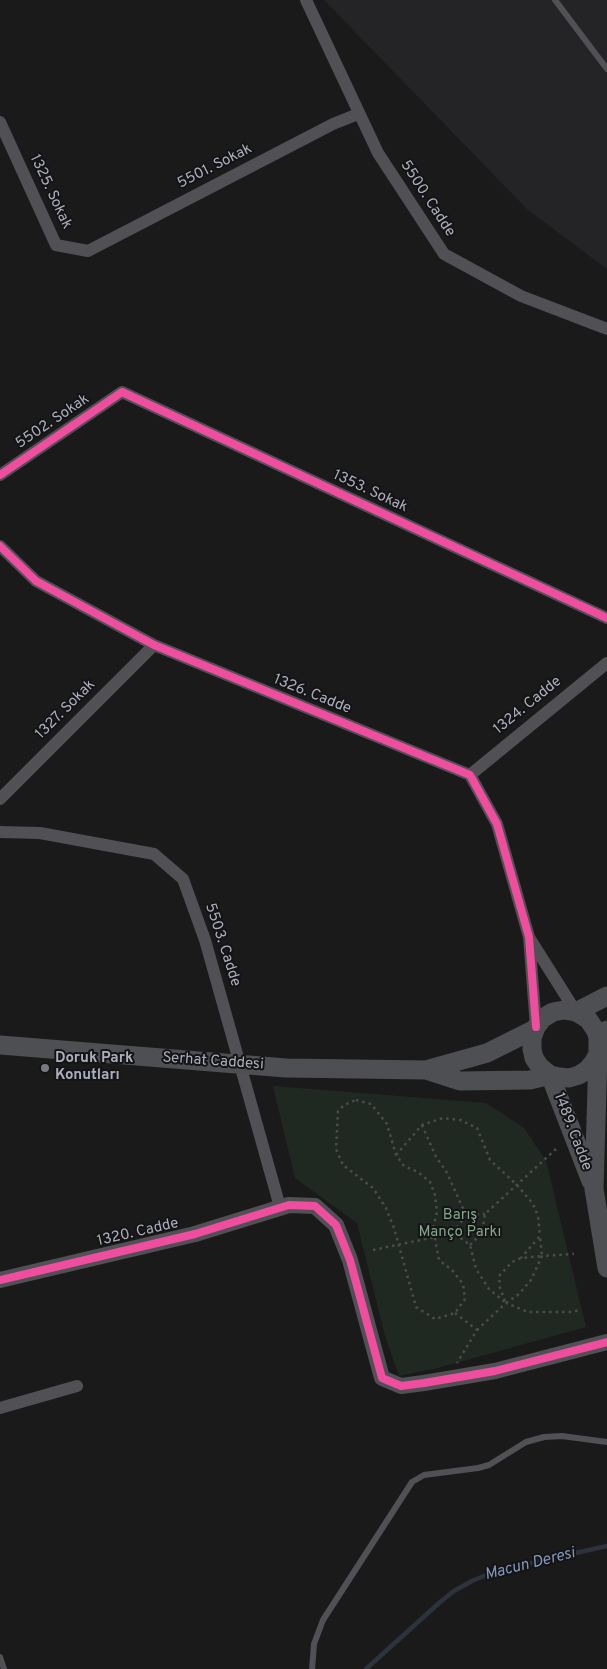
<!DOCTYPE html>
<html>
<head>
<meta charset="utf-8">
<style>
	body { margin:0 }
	canvas { display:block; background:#1a1a1b }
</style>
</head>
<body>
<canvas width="607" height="1669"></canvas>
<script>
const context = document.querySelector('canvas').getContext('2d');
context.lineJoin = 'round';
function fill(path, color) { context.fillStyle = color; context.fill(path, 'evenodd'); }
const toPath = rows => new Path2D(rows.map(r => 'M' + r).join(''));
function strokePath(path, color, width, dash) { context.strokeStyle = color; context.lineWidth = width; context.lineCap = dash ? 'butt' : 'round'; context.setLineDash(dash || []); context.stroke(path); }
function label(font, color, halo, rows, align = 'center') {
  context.font = font + ' Overpass,sans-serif'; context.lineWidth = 4; context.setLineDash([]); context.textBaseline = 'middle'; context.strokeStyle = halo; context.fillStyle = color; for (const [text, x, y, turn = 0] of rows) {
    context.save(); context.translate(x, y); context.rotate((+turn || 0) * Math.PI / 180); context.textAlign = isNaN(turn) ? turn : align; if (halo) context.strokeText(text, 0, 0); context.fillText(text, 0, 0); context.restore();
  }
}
fill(toPath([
	[324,0,607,0,607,269,528,210]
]), '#242427');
fill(toPath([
	[273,1086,486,1103,524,1128,546,1161,586,1327,438,1368,399,1376,385,1336,357,1223,295,1178]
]), '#202822');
strokePath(toPath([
	[366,1669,439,1603,454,1591,472,1581,496,1571,607,1546]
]), '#2c333d', 4.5);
strokePath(toPath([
	[356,1100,371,1104,387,1124,396,1155,404,1166,418,1172,430,1182,435,1195,437,1212,433,1228,439,1260,452,1270,463,1284,465,1299,455,1313,435,1319,416,1307,394,1228,386,1208,373,1188,343,1165,336,1149,338,1111,344,1105,356,1100],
	[422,1125,436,1157,446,1171,466,1215],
	[396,1155,422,1125,443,1118,460,1120,477,1128,490,1160,517,1185,533,1204,538,1216,540,1236],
	[453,1233,466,1215,485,1214],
	[470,1245,482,1233,485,1214,556,1149],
	[373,1250,454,1233,470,1245,476,1269,489,1289,506,1303],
	[505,1301,500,1288,499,1276,512,1262,521,1258,542,1256,540,1236,521,1258],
	[506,1303,519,1294,531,1280,542,1256,574,1254],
	[455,1313,477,1330,457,1363],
	[477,1330,506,1303,528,1312,569,1312,580,1310]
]), '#4b4b50', 2.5, [2.5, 4]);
strokePath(toPath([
	[555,0,607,69],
	[0,1657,4,1669],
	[312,1669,314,1644,323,1620,412,1482,424,1475,478,1468,489,1465,526,1442,544,1437,562,1436,607,1442]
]), '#505055', 6);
strokePath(toPath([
	[306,0,378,153,444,254,521,296,607,329],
	[0,122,56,245,88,251,333,124,358,114],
	[0,475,122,392,607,618],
	[0,546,36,581,154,645,470,775,497,824,529,937,536,1027],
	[470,775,607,663],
	[0,799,154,645],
	[0,832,40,833,154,854,183,879,205,940,280,1207],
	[530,939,576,1012],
	[0,1408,77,1386]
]), '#505055', 12);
strokePath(toPath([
	[0,1280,195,1234,289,1205,315,1206,336,1225,350,1260,382,1378,401,1386,424,1383,495,1371,607,1342]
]), '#505055', 16);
strokePath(toPath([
	[576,1012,607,996],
	[607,1030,603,1034,598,1054,593,1063,587,1070,579,1075,569,1078,559,1077,550,1075,540,1067,534,1058,532,1049,532,1038,536,1027,543,1018,553,1012,564,1010,576,1012,588,1019,596,1031,598,1038,598,1054,594,1189,607,1268],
	[0,1045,286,1068,426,1070,487,1053,535,1029],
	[426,1070,460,1081,530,1080,550,1075],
	[550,1075,591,1181]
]), '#4e4f52', 19);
strokePath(toPath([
	[0,475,122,392,607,618],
	[0,546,36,581,154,645,470,775,497,824,529,937,536,1027],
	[0,1280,195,1234,289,1205,315,1206,336,1225,350,1260,382,1378,401,1386,424,1383,495,1371,607,1342]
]), '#ef4d9e', 8);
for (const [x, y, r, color] of [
	[45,1068,5,"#787a83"]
]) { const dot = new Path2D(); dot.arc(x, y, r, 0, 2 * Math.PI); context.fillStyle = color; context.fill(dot); strokePath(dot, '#141417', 2); }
label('15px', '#abaebb', '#141417', [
	["5501. Sokak",215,167,-27],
	["1325. Sokak",50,192,65],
	["5500. Cadde",427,199,57],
	["5502. Sokak",53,422,-34],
	["1353. Sokak",370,492,25],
	["1326. Cadde",312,695,22],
	["1324. Cadde",528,706,-39],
	["1327. Sokak",66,710,-45],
	["5503. Cadde",222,945,72],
	["Serhat Caddesi",213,1062,4],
	["1489. Cadde",572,1132,69],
	["1320. Cadde",138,1233,-13]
]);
label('bold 15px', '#abaebb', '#141417', [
	["Doruk Park",55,1059],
	["Konutları",55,1076]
], 'left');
label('15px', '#82a789', '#141417', [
	["Barış",460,1216],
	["Manço Parkı",460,1233]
]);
label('italic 16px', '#8297b7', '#141417', [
	["Macun Deresi",530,1565,-14]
]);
</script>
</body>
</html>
